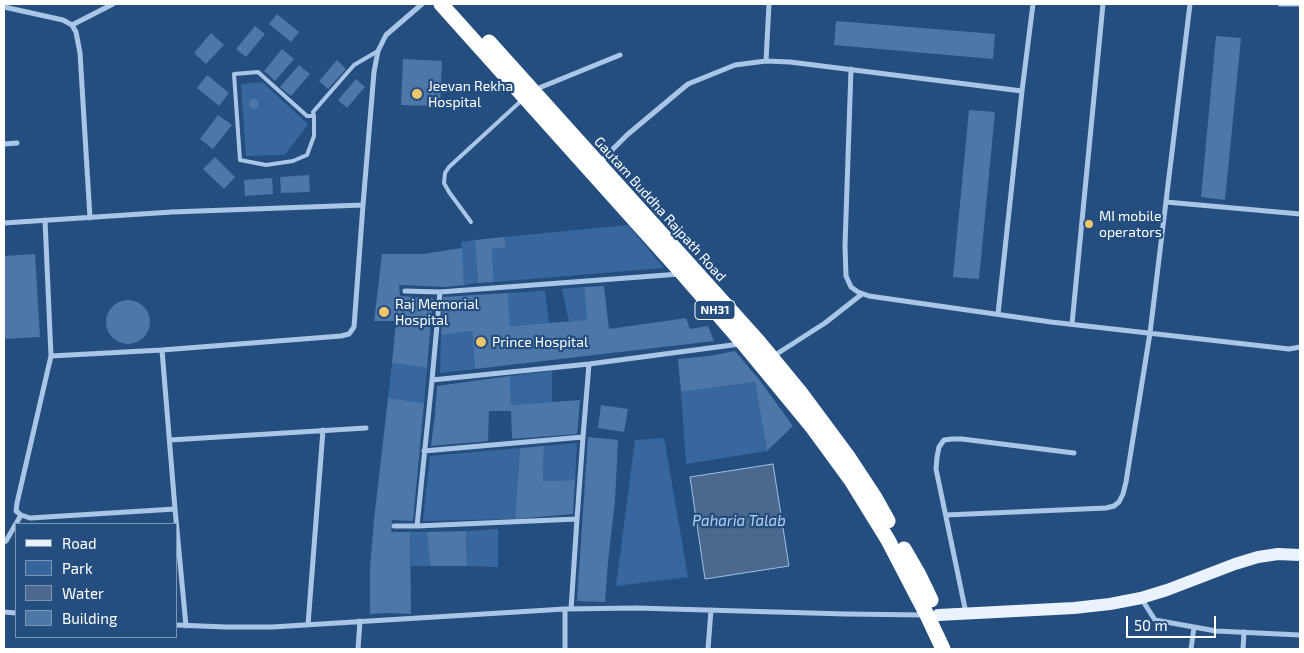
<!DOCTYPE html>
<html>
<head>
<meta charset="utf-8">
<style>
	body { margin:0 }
	#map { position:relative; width:1304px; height:653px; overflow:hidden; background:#244e7f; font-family:"Exo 2",sans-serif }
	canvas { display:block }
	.frame { position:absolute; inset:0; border:5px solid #fff; pointer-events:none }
	.legend { position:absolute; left:15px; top:523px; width:162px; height:115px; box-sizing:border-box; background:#244e7f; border:1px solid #7c95b2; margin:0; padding:6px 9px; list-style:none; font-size:15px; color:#fff }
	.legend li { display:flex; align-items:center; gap:10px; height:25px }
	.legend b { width:25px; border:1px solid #7c95b2 }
	.scale { position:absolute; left:1126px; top:616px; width:90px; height:22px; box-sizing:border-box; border:2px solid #fff; border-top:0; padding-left:6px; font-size:15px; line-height:18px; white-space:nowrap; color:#fff; -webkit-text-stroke:4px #244e7f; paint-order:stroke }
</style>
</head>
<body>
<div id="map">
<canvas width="1304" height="653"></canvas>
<div class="frame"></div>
<ul class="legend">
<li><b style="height:6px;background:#eaf2fd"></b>Road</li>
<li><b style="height:14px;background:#37679d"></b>Park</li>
<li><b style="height:14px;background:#4a698d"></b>Water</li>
<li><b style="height:14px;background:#4c77a8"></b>Building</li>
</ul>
<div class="scale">50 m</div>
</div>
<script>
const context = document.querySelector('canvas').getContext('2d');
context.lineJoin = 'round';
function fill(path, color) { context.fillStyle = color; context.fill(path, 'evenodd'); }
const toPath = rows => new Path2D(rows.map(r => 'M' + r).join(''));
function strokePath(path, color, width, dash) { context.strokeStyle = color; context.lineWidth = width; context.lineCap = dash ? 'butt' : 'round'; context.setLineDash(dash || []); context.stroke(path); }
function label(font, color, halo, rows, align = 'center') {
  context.font = font + ' "Exo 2",sans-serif'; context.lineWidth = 4.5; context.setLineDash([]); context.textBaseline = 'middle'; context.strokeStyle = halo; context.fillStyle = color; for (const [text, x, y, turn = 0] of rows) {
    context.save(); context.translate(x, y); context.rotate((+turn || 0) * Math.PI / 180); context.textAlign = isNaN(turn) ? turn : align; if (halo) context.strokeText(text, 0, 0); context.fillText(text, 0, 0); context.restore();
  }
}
fill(toPath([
	[262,82,308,124,285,155,246,156,241,84],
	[628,225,664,268,494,282,492,249,506,248,504,237],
	[475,240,478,283,464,285,461,242],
	[584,287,587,320,569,322,562,289],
	[545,290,549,323,510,326,508,293,528,292],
	[472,331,475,369,440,373,441,335],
	[392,363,427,368,424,403,388,398],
	[552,371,552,402,511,405,510,376],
	[755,382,767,451,686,464,681,392],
	[664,438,688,577,616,586,635,440],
	[577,443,575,480,543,481,544,446],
	[520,448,515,519,423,521,430,456],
	[498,529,498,567,467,566,466,531],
	[410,532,427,532,430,566,411,566]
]), '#37679d');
const water = toPath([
	[773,464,789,566,705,579,690,477,773,464]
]);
fill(water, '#4a698d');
strokePath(water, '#9dc1e7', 1);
fill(toPath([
	[277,14,299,32,291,42,269,24],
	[836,21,995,34,993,59,834,45],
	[255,26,265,34,246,57,236,49],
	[211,33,224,45,206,64,194,53],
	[1216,36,1241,38,1225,200,1201,197],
	[282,49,294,59,275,81,264,71],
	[403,59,442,61,440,106,401,105],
	[337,60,346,69,328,89,319,81],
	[299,65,310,74,291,96,280,87],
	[207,75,229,93,219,106,197,88],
	[356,79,365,87,347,108,338,100],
	'249 104a5 5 0 1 1 10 0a5 5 0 1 1-10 0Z',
	[969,110,995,112,979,279,953,277],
	[218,115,232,125,213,149,200,139],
	[215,157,235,177,224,189,203,169],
	[309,175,310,192,281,193,280,177],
	[272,178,273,194,245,196,244,180],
	[504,237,506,248,492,249,494,282,478,283,475,240],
	[462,248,464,285,446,287,399,285,400,296,433,298,427,368,392,363,396,321,374,321,382,254,424,254],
	[35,254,40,337,4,339,4,256],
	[604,286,609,329,686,318,690,329,708,326,714,341,475,369,472,331,441,335,443,297,508,293,510,326,587,320,584,287],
	'106 322a22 22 0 1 1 44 0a22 22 0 1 1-44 0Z',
	[735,351,761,382,793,426,767,451,755,382,681,392,678,359,709,356],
	[510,376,511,405,580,400,577,434,512,439,511,411,489,411,488,441,431,446,435,414,437,386],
	[388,398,424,403,413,521,392,520,391,532,410,532,411,614,391,613,370,614,370,569,374,520],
	[601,405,628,409,624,432,598,428],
	[588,437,618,440,615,501,608,561,605,602,577,601],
	[544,446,543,481,575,480,573,514,515,519,520,448],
	[466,531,467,566,430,566,427,532]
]), '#4c77a8');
strokePath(toPath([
	[314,116,307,116,258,72,234,74,240,160,266,165,293,161,307,155,314,136,314,116,313,112,354,65,378,51],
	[471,222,449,192,444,183,445,173,449,167,522,100]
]), '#a9c6e6', 4);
strokePath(toPath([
	[1280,4,1300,4],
	[4,7,63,20,72,25,76,32,80,53,90,218],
	[72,25,113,4],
	[766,61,769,4],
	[851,69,845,246,846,276,851,287,858,292,869,296,1051,322,1289,349,1300,347],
	[534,90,620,55],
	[4,144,17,143],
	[600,162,627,135,688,84,735,65,766,61,790,62,1022,91],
	[1166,202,1300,214],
	[45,220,51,356,17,503,16,511,21,515,30,518,175,509],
	[4,223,172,212,363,205],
	[405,291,440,292],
	[998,314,1022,91,1033,4],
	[1072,324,1103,4],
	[162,350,175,509,186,626],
	[51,356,162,350,341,336,349,334,354,327,363,205,374,72,378,51,386,35,422,4],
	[772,357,825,323,862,294],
	[432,380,440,292,680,274],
	[583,437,589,364],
	[170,440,366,428],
	[424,451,583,437,577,519],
	[946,515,1106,508,1114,506,1119,502,1123,494,1126,482,1150,333,1190,4],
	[394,526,417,526],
	[4,542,6,541,21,515],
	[1141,598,1155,620,1216,631,1300,635],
	[565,609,565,649],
	[571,609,577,519,417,526,432,380,589,364,740,344],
	[4,612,16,613],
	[966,613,936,469,937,457,939,447,944,440,952,439,962,439,1074,453],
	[176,625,226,627,272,627,565,609,636,608,846,614,924,615],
	[308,625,323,430],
	[358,649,360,621],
	[708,649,711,610],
	[1191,649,1194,627],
	[1243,649,1244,632]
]), '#a9c6e6', 5);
strokePath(toPath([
	[938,615,1074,608,1110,604,1141,598,1167,590,1235,564,1258,557,1278,554,1300,555]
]), '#eaf2fd', 12);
strokePath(toPath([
	[441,4,683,274,743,343,813,428,851,480,888,540,927,615,943,649],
	[489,42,758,341,800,392,849,458,874,496,888,521],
	[904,549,919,575,931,600]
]), '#fff', 15);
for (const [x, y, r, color] of [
	[417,94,6,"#f1c76c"],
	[1089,224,5,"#f1c76c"],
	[384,312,6,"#f1c76c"],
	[481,342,6,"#f1c76c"]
]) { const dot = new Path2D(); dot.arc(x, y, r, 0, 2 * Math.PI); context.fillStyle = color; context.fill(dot); strokePath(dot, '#244e7f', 2); }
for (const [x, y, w] of [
	[715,310,40]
]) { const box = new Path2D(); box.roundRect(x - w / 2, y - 9.5, w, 19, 4); context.fillStyle = '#244e7f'; context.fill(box); strokePath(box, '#fff', 1); }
label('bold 12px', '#fff', null, [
	["NH31",715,310]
]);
label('14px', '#fff', '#244e7f', [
	["Jeevan Rekha",428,86],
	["Hospital",428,102],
	["MI mobile",1099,216],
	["operators",1099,232],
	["Raj Memorial",395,304],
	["Hospital",395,320],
	["Prince Hospital",492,342]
], 'left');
label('14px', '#fff', '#244e7f', [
	["Gautam Buddha Rajpath Road",660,209,48]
]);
label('italic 15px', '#b4d0ee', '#244e7f', [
	["Paharia Talab",739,521]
]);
</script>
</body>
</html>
